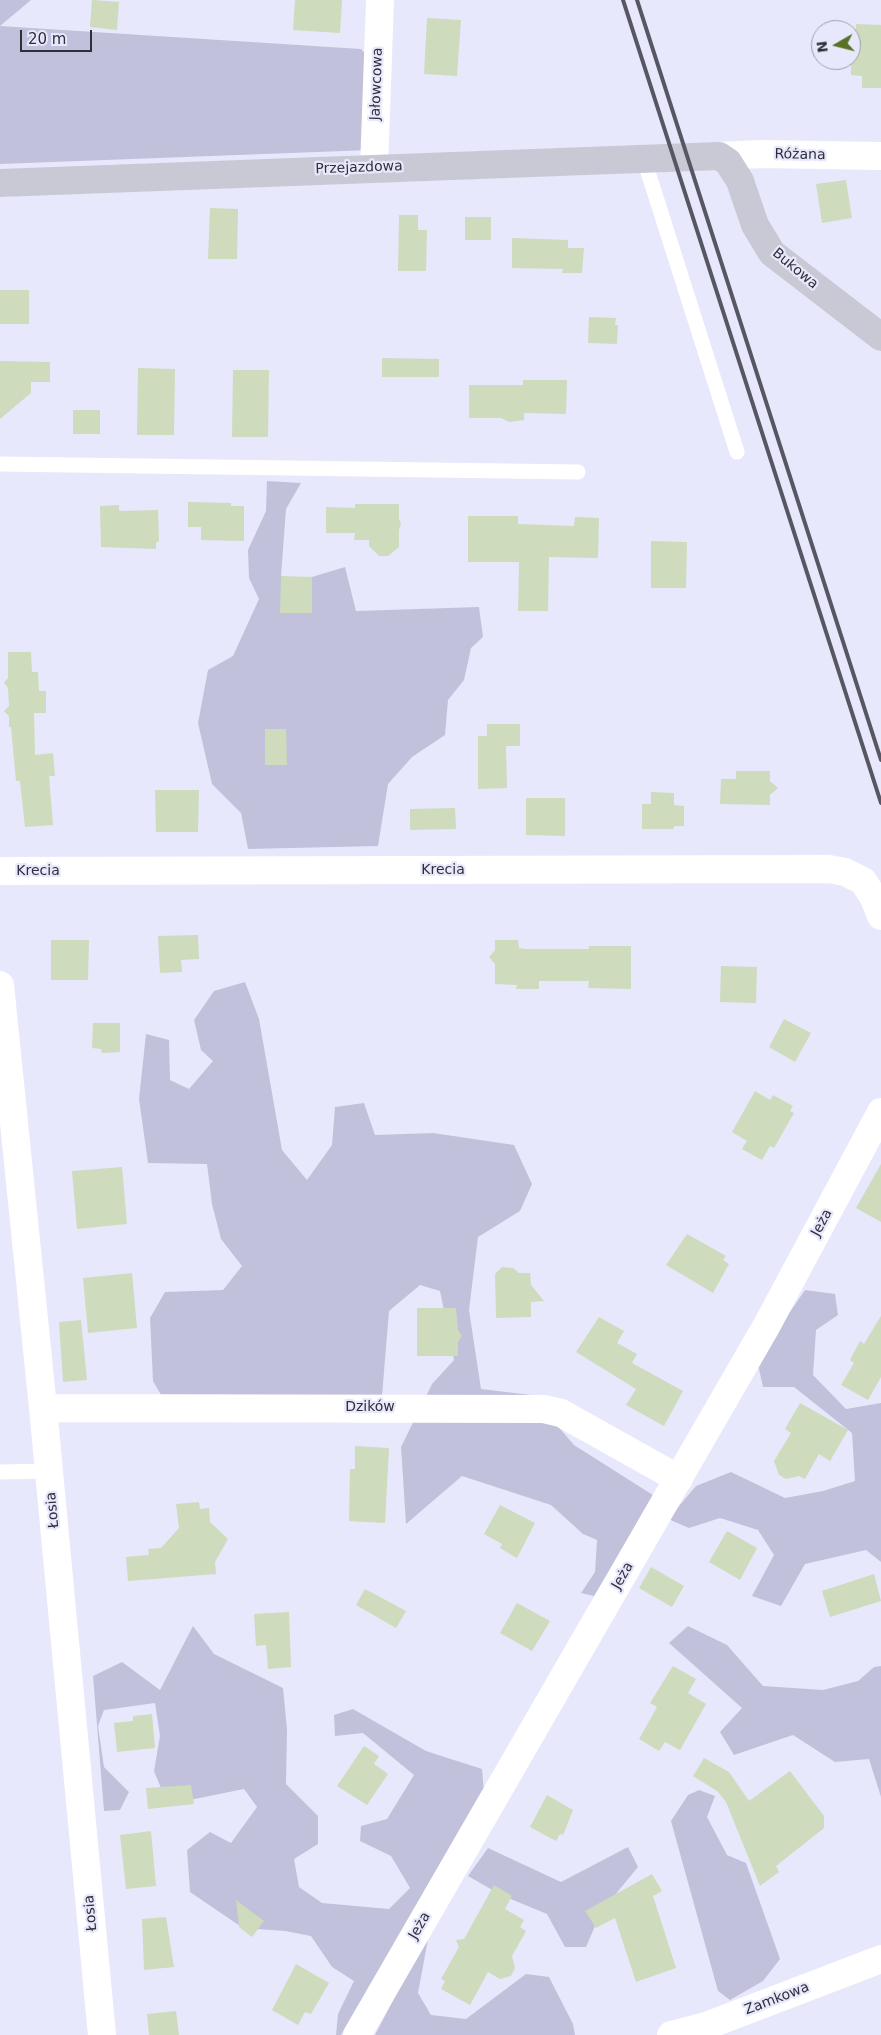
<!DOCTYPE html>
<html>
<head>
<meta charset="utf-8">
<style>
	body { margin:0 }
	#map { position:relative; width:881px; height:2035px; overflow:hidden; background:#e8e8fc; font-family:"DejaVu Sans",sans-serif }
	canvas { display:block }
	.north { position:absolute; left:811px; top:20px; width:50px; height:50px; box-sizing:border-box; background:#e8e8fc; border:1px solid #9e9eaf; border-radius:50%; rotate:262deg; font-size:14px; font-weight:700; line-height:20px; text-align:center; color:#2f2f3b }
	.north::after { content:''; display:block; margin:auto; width:18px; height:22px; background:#597326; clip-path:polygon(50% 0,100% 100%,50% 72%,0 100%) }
	.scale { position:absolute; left:20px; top:30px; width:72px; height:22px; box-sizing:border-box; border:2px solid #2f2f3b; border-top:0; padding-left:6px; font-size:15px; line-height:18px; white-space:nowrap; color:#2f2f3b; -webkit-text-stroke:4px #e8e8fc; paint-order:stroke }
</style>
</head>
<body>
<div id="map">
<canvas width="881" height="2035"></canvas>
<div class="north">N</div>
<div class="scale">20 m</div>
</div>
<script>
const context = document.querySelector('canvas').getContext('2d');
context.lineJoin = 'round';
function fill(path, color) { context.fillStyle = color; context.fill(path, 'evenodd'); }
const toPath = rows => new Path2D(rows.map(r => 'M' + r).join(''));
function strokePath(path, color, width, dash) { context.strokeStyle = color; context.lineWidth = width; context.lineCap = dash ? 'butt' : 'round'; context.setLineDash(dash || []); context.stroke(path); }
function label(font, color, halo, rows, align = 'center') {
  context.font = font + ' "DejaVu Sans",sans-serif'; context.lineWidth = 4.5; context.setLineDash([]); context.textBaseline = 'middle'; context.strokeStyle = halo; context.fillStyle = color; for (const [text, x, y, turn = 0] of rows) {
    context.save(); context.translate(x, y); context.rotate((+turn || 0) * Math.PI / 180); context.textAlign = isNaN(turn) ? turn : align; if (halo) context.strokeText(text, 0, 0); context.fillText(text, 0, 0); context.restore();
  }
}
fill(toPath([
	[0,0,31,0,0,26],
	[0,26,361,49,370,59,370,150,0,164],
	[267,481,301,483,286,509,281,576,284,600,311,613,312,577,345,567,356,611,479,607,483,637,471,648,464,680,448,700,445,735,412,757,388,784,378,846,248,849,241,813,212,784,198,723,208,670,233,656,259,599,249,578,248,550,266,511],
	[245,982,259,1019,282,1150,307,1180,332,1145,335,1107,364,1103,375,1135,433,1133,514,1145,532,1184,520,1211,478,1237,469,1310,481,1389,531,1395,574,1445,656,1497,594,1596,581,1593,595,1572,597,1540,583,1534,551,1505,462,1476,406,1524,401,1447,432,1384,454,1360,440,1291,420,1285,389,1311,382,1396,164,1400,153,1381,150,1318,165,1292,223,1290,242,1266,221,1239,212,1204,207,1164,148,1163,139,1099,146,1034,169,1040,170,1080,189,1089,213,1061,201,1050,194,1020,214,991],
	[805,1290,835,1294,838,1315,816,1330,813,1375,846,1409,881,1403,881,1562,866,1550,805,1564,781,1606,752,1596,774,1555,758,1530,720,1518,689,1528,668,1519,696,1486,731,1472,785,1498,823,1491,855,1481,852,1433,794,1387,763,1387,757,1360],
	[193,1626,214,1654,283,1688,287,1729,286,1784,318,1816,318,1844,294,1859,299,1887,322,1903,389,1909,410,1888,391,1856,360,1841,361,1826,387,1819,414,1775,363,1733,335,1736,334,1715,353,1709,426,1751,482,1769,484,1793,341,2035,336,2035,338,2014,354,1981,332,1967,311,1936,285,1931,243,1928,190,1892,187,1850,210,1832,231,1843,257,1807,244,1789,170,1804,165,1798,154,1771,160,1736,155,1703,104,1710,98,1726,104,1767,129,1792,120,1810,104,1811,93,1676,122,1662,160,1690],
	[688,1626,727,1645,763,1686,823,1690,858,1681,874,1667,881,1666,881,1797,869,1759,835,1762,793,1735,734,1755,720,1732,742,1708,669,1643],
	[699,1790,715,1796,707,1817,727,1855,746,1863,780,1959,763,1981,730,2000,718,1991,671,1821,688,1795],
	[628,1847,638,1867,601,1912,586,1947,565,1947,547,1914,501,1895,468,1876,488,1848,561,1882],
	[438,1914,428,1939,418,1993,431,2015,466,2019,526,1974,549,1977,573,2024,575,2035,375,2035]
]), '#c1c1db');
fill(toPath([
	[92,0,119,2,117,30,90,27],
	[295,0,342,0,340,33,293,30],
	[427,18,461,20,457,76,424,74],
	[856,24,881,25,881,88,862,88,862,76,851,75,851,51,855,51],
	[846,180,852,218,822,223,816,184],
	[210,208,238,209,237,259,208,259],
	[399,215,418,215,418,230,427,230,426,271,398,271],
	[465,217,491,217,491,240,465,240],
	[512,238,568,240,568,248,584,248,582,273,562,273,563,269,512,268],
	[0,290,29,290,29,324,0,324],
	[589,317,616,318,615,325,618,325,617,344,588,343],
	[382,358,439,359,439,377,382,377],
	[0,361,50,362,50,382,31,382,31,393,0,419],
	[138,368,175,369,174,435,137,435],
	[233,370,269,370,268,437,232,437],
	[523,380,567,380,566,414,524,413,524,420,509,422,501,418,469,418,469,385,523,385],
	[73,410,100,410,100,434,73,434],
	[188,502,231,503,231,506,244,506,244,541,201,540,201,527,188,527],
	[355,504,399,504,399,519,401,524,399,530,399,547,388,556,379,556,369,546,369,540,354,540,355,533,326,533,326,507,355,508],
	[119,505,119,511,158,510,159,541,156,543,156,549,101,547,100,506],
	[468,516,518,516,518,524,574,526,575,517,599,518,598,558,549,557,548,611,518,611,519,562,468,562],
	[651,541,687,542,686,588,651,588],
	[281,576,312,577,312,613,280,613],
	[8,652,31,652,32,672,38,672,39,691,46,691,46,713,34,713,35,755,53,753,55,776,49,776,53,825,25,827,20,781,16,781,11,727,9,727,9,716,4,711,9,706,8,688,4,683,8,678],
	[487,724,520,724,520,746,506,746,507,788,478,789,478,736,487,736],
	[265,729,286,729,287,765,265,765],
	[736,771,770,771,770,781,778,788,770,795,770,805,720,804,721,779,736,779],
	[155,790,199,790,198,832,156,832],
	[651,792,674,793,674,805,684,806,684,826,675,826,673,829,642,829,642,804,651,804],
	[526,798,565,798,565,836,526,835],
	[455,808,456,829,410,830,410,809],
	[198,935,199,959,181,960,182,972,160,973,158,936],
	[51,940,89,940,88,980,51,980],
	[495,940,518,940,519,948,527,949,589,949,589,946,631,946,631,989,588,988,589,981,539,981,539,989,516,989,517,985,495,984,495,964,489,957,495,950],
	[721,966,757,967,756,1003,720,1002],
	[784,1019,811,1033,795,1062,769,1047],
	[93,1023,120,1023,120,1052,102,1053,101,1049,92,1048],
	[755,1091,770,1100,773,1095,793,1106,790,1111,794,1113,774,1148,770,1146,762,1160,742,1149,747,1141,732,1132],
	[881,1164,881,1222,856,1208],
	[122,1167,127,1224,77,1229,72,1171],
	[687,1234,726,1256,723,1260,729,1264,713,1293,666,1265],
	[502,1267,513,1268,519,1273,530,1273,531,1285,544,1301,531,1302,531,1317,496,1318,495,1274],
	[132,1273,137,1328,88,1333,83,1278],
	[417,1308,456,1308,458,1330,462,1336,458,1342,458,1356,417,1356],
	[881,1316,881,1377,868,1400,841,1385,854,1363,850,1360,860,1341,864,1344],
	[599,1317,624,1331,617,1343,637,1354,632,1363,683,1391,664,1426,626,1405,636,1389,576,1352],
	[81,1320,87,1380,63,1382,59,1322],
	[800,1403,848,1430,830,1461,819,1454,805,1479,799,1476,786,1479,779,1475,774,1461,791,1433,785,1429],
	[355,1446,389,1448,385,1523,349,1521,350,1469,355,1469],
	[199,1502,200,1509,209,1508,210,1522,228,1539,215,1562,216,1574,128,1581,126,1557,149,1555,148,1549,161,1548,179,1528,176,1504],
	[500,1505,535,1523,517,1558,500,1548,502,1544,484,1534],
	[727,1531,757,1548,740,1580,709,1562],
	[651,1567,684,1586,672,1607,639,1588],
	[874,1574,881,1601,830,1617,822,1591],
	[365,1589,406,1611,396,1628,356,1605],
	[517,1603,550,1621,532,1651,500,1633],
	[289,1612,291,1667,268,1669,266,1645,256,1646,254,1614],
	[673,1666,696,1679,688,1693,706,1704,680,1750,665,1742,659,1751,639,1739,657,1707,650,1703],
	[152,1714,155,1748,117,1752,114,1723,133,1721,133,1716],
	[364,1746,379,1756,374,1764,388,1774,367,1805,337,1786],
	[704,1758,729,1772,749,1801,790,1771,824,1816,824,1828,776,1866,779,1872,760,1886,726,1802,717,1791,693,1776],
	[191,1785,194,1804,148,1809,146,1788],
	[547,1795,573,1810,563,1835,560,1834,556,1841,530,1827],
	[151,1831,156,1886,126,1889,120,1835],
	[652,1874,662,1891,653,1896,676,1968,636,1982,615,1918,596,1928,585,1911],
	[494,1885,512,1896,505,1909,524,1920,520,1927,526,1931,512,1956,515,1968,511,1976,500,1979,488,1972,470,2005,441,1989,445,1981,441,1979,459,1947,456,1940,464,1939],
	[236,1900,264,1921,252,1937,239,1927],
	[166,1917,174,1967,144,1970,142,1919],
	[296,1964,329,1983,311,2014,305,2012,298,2025,272,2010],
	[176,2011,179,2035,149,2035,147,2014]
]), '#cedbbc');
strokePath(toPath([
	[647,158,648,172,737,452],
	[0,464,578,472],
	[0,1472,49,1471]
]), '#fff', 15);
strokePath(toPath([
	[719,156,760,154,881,156],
	[374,168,380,0],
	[0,871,829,869,845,872,863,881,874,898,881,916],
	[0,985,43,1408,102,2035],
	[43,1408,544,1409,561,1413,679,1479],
	[357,2035,767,1325,881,1112],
	[671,2035,706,2026,881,1959]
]), '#fff', 28);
strokePath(toPath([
	[0,183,719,156,728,162,740,181,755,225,772,253,881,337]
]), '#c9c9d6', 28);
strokePath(toPath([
	[623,0,881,803],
	[637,0,881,760]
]), '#575764', 4);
label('14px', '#2f2f3b', '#e8e8fc', [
	["Jałowcowa",377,84,-88],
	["Różana",800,155,1],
	["Przejazdowa",359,168,-2],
	["Bukowa",795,269,40],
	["Krecia",443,870],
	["Krecia",38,871],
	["Jeża",822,1223,-62],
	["Dzików",370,1407],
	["Łosia",53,1510,-95],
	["Jeża",623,1576,-60],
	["Łosia",91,1913,-95],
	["Jeża",420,1926,-60],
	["Zamkowa",777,1999,-21]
]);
</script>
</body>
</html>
